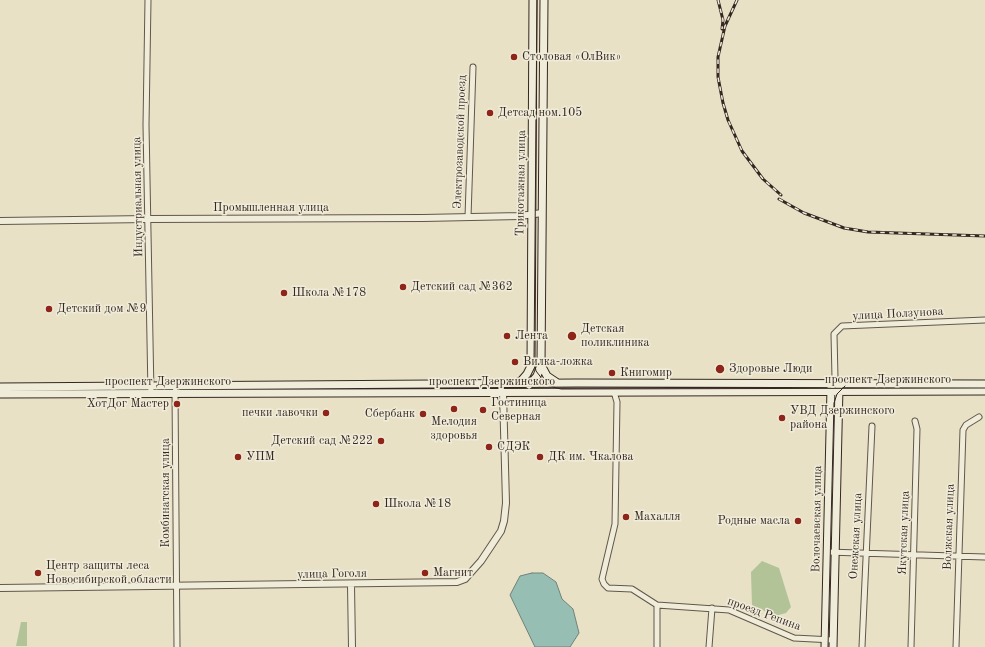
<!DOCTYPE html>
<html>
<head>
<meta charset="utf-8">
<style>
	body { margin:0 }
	canvas { display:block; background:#e8e1c6 }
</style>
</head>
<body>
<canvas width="985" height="647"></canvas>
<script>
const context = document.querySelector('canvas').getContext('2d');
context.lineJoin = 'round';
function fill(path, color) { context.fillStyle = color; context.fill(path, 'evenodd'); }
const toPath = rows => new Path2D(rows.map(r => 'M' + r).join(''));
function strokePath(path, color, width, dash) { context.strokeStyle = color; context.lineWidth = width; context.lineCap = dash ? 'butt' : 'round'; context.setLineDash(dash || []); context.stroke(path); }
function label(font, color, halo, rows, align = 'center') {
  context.font = font + ' "Old Standard TT",serif'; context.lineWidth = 3; context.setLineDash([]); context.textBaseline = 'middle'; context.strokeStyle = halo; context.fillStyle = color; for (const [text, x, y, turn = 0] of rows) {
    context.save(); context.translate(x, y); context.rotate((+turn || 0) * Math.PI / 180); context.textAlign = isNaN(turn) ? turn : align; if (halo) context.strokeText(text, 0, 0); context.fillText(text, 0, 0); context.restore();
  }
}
fill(toPath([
	[762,561,779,568,791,607,786,613,775,616,752,605,751,572],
	[21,622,27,622,27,646,16,646]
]), '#b2c398');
const water = toPath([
	[532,573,543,573,556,582,562,599,573,609,579,633,570,647,535,647,510,595,520,576,532,573]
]);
fill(water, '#97beb3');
strokePath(water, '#708279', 1);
const minor = toPath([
	[148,0,146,125,151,394],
	[468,217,473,67],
	[831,383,835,378,834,334,842,326,985,320],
	[175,391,177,647],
	[614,392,617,402,615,524,602,579,604,584,608,588,632,589,657,605,729,610,794,638,833,640],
	[827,552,985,557],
	[657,647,657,605],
	[709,647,712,608],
	[862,647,872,426],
	[911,647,917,429,915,421],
	[956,647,963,430,966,425,979,417]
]);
const tertiary = toPath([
	[0,221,148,219,423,218,520,216,542,213],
	[351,585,352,647],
	[0,588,457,582,465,579,481,561,501,531,504,521,506,503,503,393]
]);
const secondary = toPath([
	[541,365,547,376,556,382],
	[516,383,521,381,527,374,531,366,533,0],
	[529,385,537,376,541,365,544,0],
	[0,387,577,383,985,384],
	[0,394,985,391],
	[825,647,831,388],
	[833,647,839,387]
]);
strokePath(minor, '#62564a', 7);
strokePath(tertiary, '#62564a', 8);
strokePath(secondary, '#362721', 9);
strokePath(minor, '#f0ecda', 5);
strokePath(tertiary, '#f0ecda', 6);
strokePath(secondary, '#f0ecda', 7);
strokePath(toPath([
	[537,0,534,362,536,371,543,380,553,387,561,389,985,388],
	[828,647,834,403,837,394,845,386]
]), '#362721', 1);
const rail = toPath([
	[718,0,723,20,722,29],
	[737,0,725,26,718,57,718,77,723,103,728,120,742,151,763,179,781,195],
	[779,199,804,213,844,228,868,232,985,236]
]);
strokePath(rail, '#362721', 3);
strokePath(rail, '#f0ecda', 1.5, [4.5]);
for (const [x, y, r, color] of [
	[514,57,4,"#8f2418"],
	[490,113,4,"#8f2418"],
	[403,287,4,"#8f2418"],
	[284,293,4,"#8f2418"],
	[49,309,4,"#8f2418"],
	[507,336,4,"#8f2418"],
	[572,336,5,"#8f2418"],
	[515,362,4,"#8f2418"],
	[720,369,5,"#8f2418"],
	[612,373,4,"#8f2418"],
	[177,404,4,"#8f2418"],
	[454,409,4,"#8f2418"],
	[483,410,4,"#8f2418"],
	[326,413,4,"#8f2418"],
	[423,414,4,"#8f2418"],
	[782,418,4,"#8f2418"],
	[381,441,4,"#8f2418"],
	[489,447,4,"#8f2418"],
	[238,457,4,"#8f2418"],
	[540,457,4,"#8f2418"],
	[376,504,4,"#8f2418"],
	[626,517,4,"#8f2418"],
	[798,521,4,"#8f2418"],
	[38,573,4,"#8f2418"],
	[425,573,4,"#8f2418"]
]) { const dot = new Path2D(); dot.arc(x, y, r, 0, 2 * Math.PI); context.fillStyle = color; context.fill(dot); strokePath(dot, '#f0ecda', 1.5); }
label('12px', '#362721', '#f0ecda', [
	["Столовая «ОлВик»",522,57],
	["Детсад ном.105",498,113],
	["Детский сад №362",411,287],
	["Школа №178",292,293],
	["Детский дом №9",57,309],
	["Детская",581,329],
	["поликлиника",581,343],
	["Лента",515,336],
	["Вилка-ложка",523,362],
	["Здоровые Люди",729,369],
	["Книгомир",620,373],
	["Гостиница",491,403],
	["Северная",491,417],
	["ХотДог Мастер",169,404,"right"],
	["УВД Дзержинского",790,411],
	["района",790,425],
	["печки лавочки",318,413,"right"],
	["Сбербанк",415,414,"right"],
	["Мелодия",454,422,"center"],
	["здоровья",454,436,"center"],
	["Детский сад №222",373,441,"right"],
	["СДЭК",497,447],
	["УПМ",246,457],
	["ДК им. Чкалова",548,457],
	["Школа №18",384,504],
	["Махалля",634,517],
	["Родные масла",790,521,"right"],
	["Центр защиты леса",46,566],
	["Новосибирской области",46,580],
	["Магнит",433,573]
], 'left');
label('12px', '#362721', '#f0ecda', [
	["Электрозаводской проезд",460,142,-88],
	["Трикотажная улица",521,183,-89],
	["Индустриальная улица",138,197,-91],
	["Промышленная улица",271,208],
	["улица Ползунова",898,314,-3],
	["проспект Дзержинского",888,380],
	["проспект Дзержинского",168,382],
	["проспект Дзержинского",492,382],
	["Комбинатская улица",166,493,-90],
	["Волочаевская улица",817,519,-89],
	["Волжская улица",949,527,-88],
	["Якутская улица",904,533,-88],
	["Онежская улица",856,536,-87],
	["улица Гоголя",332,574,-1],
	["проезд Репина",764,614,20]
]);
</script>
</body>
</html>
